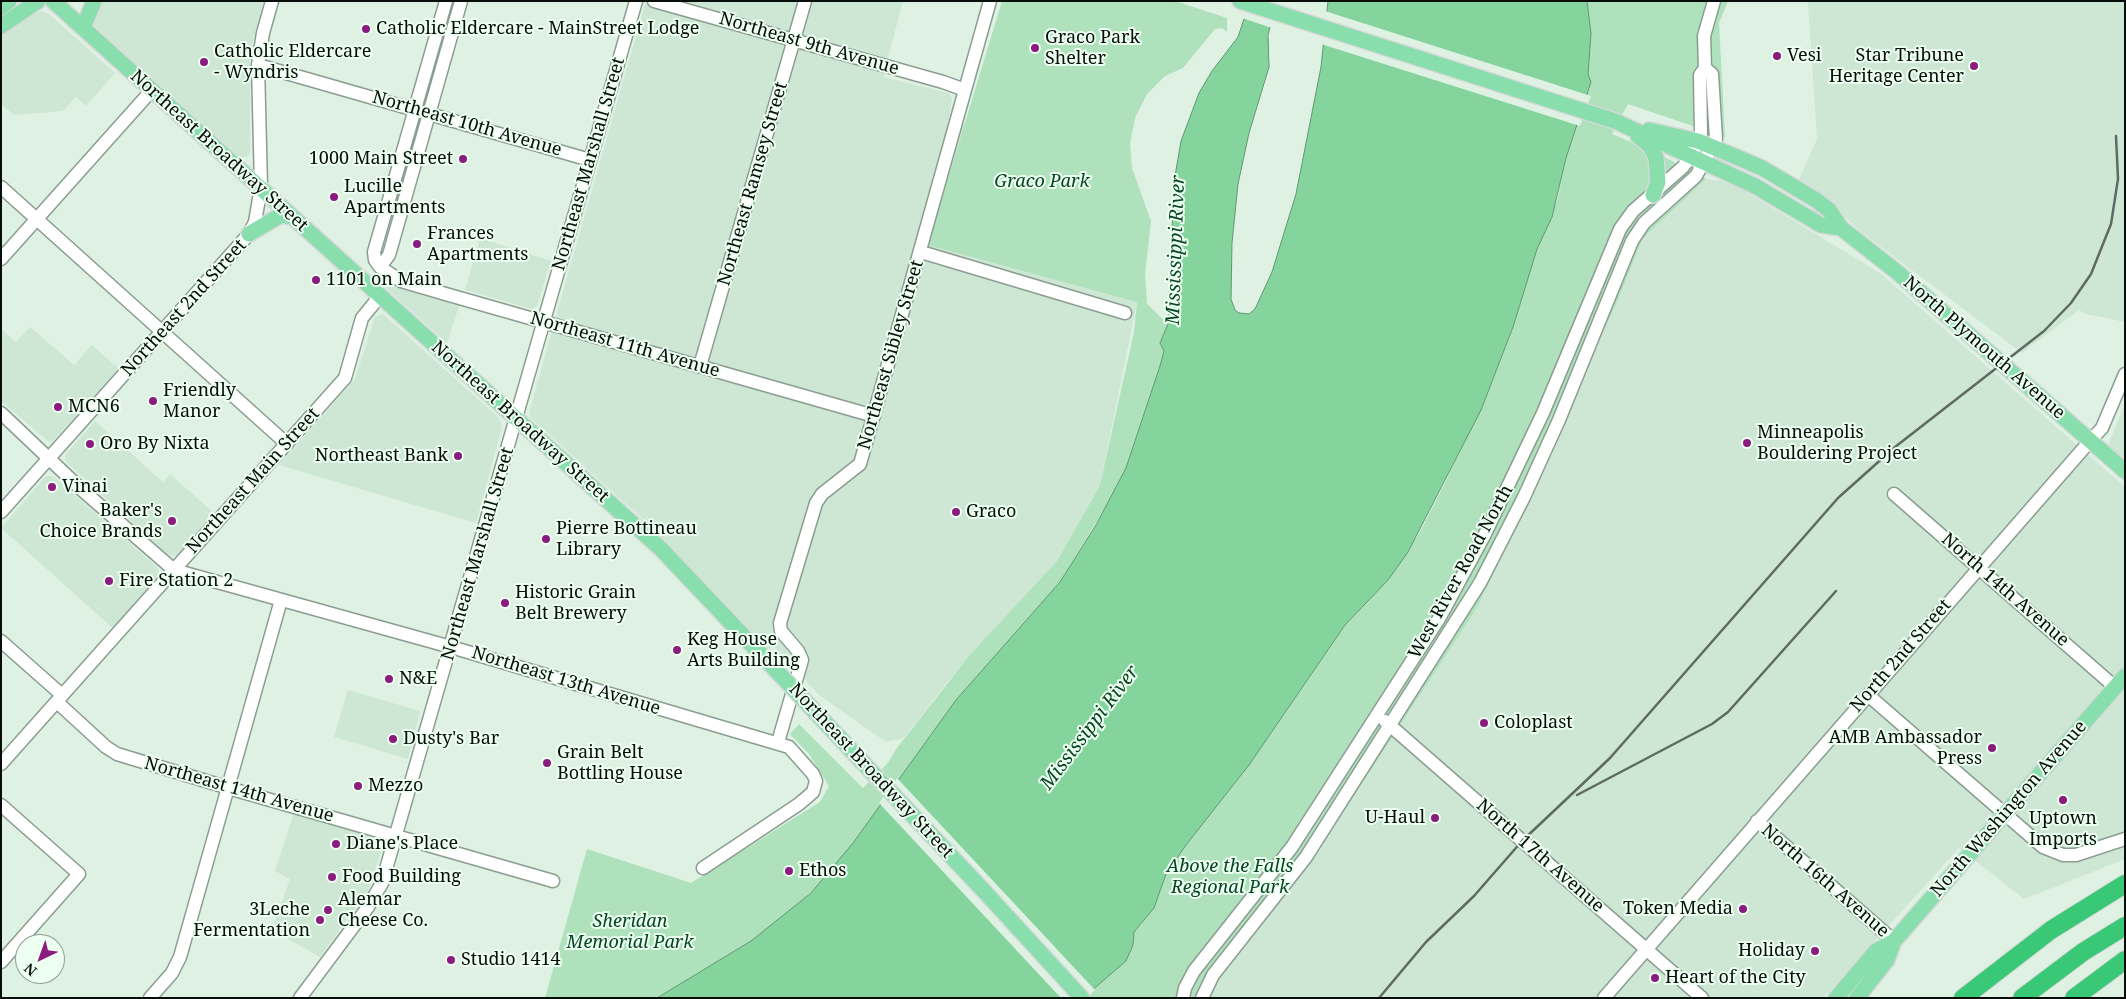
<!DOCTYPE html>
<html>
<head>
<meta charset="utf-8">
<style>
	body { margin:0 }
	#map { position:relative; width:2126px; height:999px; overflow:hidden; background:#def1e3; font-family:"Noto Serif",serif }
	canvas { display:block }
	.frame { position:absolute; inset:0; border:2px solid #070d09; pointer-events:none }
	.north { position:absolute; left:15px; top:934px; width:50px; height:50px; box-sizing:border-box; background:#ecfff0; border:1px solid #909e94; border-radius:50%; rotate:222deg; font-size:14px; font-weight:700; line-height:20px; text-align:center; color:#070d09 }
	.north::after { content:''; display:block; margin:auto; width:18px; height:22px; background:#8b1c7f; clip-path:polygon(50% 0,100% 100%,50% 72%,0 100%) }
</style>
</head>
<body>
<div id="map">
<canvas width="2126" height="999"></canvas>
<div class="frame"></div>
<div class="north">N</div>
</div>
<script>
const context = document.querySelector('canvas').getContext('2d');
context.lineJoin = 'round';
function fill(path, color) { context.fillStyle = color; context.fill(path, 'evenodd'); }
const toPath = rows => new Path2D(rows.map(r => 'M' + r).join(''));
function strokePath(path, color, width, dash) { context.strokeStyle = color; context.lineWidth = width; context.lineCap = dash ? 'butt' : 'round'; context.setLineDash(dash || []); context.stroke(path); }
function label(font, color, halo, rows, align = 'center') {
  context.font = font + ' "Noto Serif",serif'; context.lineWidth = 4; context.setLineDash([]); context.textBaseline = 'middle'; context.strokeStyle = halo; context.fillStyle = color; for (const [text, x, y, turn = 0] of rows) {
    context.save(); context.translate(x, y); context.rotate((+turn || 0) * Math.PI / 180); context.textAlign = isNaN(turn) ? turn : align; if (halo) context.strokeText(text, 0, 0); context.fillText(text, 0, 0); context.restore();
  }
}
fill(toPath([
	[99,1,263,1,250,54,250,152,247,157,240,157,94,26,93,20],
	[646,1,903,1,883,77,948,93,952,98,949,119,965,124,1131,300,1137,302,1100,485,1057,561,948,681,904,738,886,742,819,695,774,646,769,649,645,521,531,418,529,413,558,309],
	[1808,1,2125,1,2125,322,2086,314,2079,310,2022,353,1860,231,1823,197,1798,182,1817,139],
	[42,11,49,14,115,73,86,106,76,97,63,111,14,115,1,104,1,34,36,12],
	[1706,179,1730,182,1880,273,2125,487,2125,859,2024,899,1959,848,1823,998,1211,998,1217,982,1312,860,1477,608,1617,302,1643,238],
	[480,238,551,261,537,306,532,309,465,290],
	[380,277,392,286,459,306,447,343,377,280],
	[383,314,499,418,502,427,476,523,279,465,355,379,375,317],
	[30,327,74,365,92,345,119,369,53,441,49,442,1,401,1,329,16,342],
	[2125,404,2125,462,2108,445],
	[95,421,163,482,170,474,215,514,179,554,173,556,166,553,65,461,65,455],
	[46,476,53,476,158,568,159,575,114,629,1,528],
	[348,690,420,711,408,759,334,737],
	[294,813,374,838,381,843,382,849,368,891,320,957,272,930,290,879,275,871]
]), '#cde7d4');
fill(toPath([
	[1002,1,1175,1,1227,18,1227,32,1222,28,1215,29,1183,68,1165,76,1147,94,1135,118,1130,143,1132,168,1151,221,1145,274,1147,304,1168,324,1160,343,1164,351,1160,366,1126,468,1117,488,1060,582,956,700,853,843,825,878,798,905,751,941,657,998,545,998,587,849,691,883,820,802,829,786,809,754,790,734,799,724,863,788,887,764,897,748,969,656,1057,561,1100,485,1134,332,1137,302,928,245],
	[1587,1,1728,1,1719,23,1725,137,1628,104,1612,134,1653,151,1706,179,1643,238,1617,302,1477,608,1312,860,1217,982,1211,998,1083,998,1126,961,1133,945,1134,932,1154,908,1166,874,1186,845,1249,765,1345,625,1388,580,1420,532,1446,481,1492,382,1513,327,1537,249,1558,198,1566,158,1591,82,1588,74,1591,34]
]), '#afe1bd');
const water = toPath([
	[1250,1,1277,1,1268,35,1269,67,1249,133,1238,184,1232,243,1231,299,1235,310,1239,313,1249,314,1255,309,1272,272,1296,194,1321,67,1328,1,1587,1,1591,34,1588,74,1591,82,1566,158,1552,217,1537,249,1513,327,1481,410,1408,552,1388,580,1345,625,1249,765,1186,845,1166,874,1154,908,1134,932,1133,945,1126,961,1083,998,657,998,751,941,811,893,853,843,956,700,1060,582,1096,525,1126,468,1160,366,1164,351,1160,343,1168,324,1174,182,1181,141,1199,93,1212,71,1238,37,1250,1]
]);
fill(water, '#85d49e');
strokePath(water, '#5f9871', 1);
fill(toPath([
	[1247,1,1280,1,1272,28,1242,18],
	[1325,11,1591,96,1580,126,1321,44],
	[897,778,1095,990,1087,998,1061,998,879,803]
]), '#def1e3');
const minor = toPath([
	[446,1,374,252,375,260,380,267,401,281,449,295,874,416],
	[654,1,943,82,965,90],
	[258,65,590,160],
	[1,187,287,444],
	[921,252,1125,313],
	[1,259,152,90],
	[380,267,389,255,461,1],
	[700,366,805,1],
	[1,413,81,489,174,570,451,647,789,747,813,774,816,781,813,792,799,804,703,868],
	[1894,494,2115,687],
	[1,512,249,234,255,222,261,187,258,65,263,33,272,1],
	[1,641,62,695],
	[1868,695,2043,847,2063,855,2076,855,2125,839],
	[57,702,106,747,117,754,239,791,553,881],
	[1385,721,1702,998],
	[778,742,802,660,798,651,781,631,780,623,816,503,822,494,860,464,990,1],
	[1,764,345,378,362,318,380,296],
	[1,805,79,874,1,962],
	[1757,821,1894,941],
	[150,998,172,973,180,957,281,600],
	[300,998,368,907,382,883,636,1],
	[1183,998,1185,988,1194,971,1292,847,1440,617,1484,536,1543,413,1620,229,1633,211,1683,167,1691,156,1701,133,1700,75,1705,68,1704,36,1714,1],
	[1202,998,1213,975,1306,857,1480,583,1524,497,1559,420,1632,241,1644,223,1696,176,1716,139,1712,74,1705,68],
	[1604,998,2090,441,2102,428,2125,374]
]);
const major = toPath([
	[53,1,661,549,770,664],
	[1240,1,1615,121,1755,186,1821,225,1841,228],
	[1,7,9,1],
	[1,26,38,1],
	[83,28,94,1],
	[1649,130,1698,141,1739,158,1762,168,1816,200,1829,210,1841,228,1897,272,2125,471],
	[1638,136,1650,146,1656,158,1658,182,1653,195],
	[249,234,281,215,293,217],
	[983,890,1082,998],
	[1836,998,1876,951,1894,941,2125,676],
	[1857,998,1887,960,1894,941]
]);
const highway = toPath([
	[1963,998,2051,930,2125,884],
	[2022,998,2083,952,2125,926],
	[2074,998,2125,960]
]);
strokePath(minor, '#8b9d90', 15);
strokePath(major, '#d7d8d8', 18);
strokePath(highway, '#d7d8d8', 20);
strokePath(minor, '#fff', 12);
strokePath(major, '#88dead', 15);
strokePath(highway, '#39c876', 18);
strokePath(toPath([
	[1577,795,1712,724,1728,712,1836,591],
	[1379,998,1426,942,1474,896,1522,841,1610,758,1838,498,1895,447,2044,331,2071,303,2091,274,2111,224,2118,179,2116,136]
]), '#5f6a62', 2.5);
const majorBridge = toPath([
	[770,664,983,890]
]);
strokePath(majorBridge, '#d7d8d8', 18, []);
strokePath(majorBridge, '#88dead', 15);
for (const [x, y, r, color] of [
	[366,29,5,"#8b1c7f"],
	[1035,48,5,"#8b1c7f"],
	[1777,56,5,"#8b1c7f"],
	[204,62,5,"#8b1c7f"],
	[1974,66,5,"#8b1c7f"],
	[463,159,5,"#8b1c7f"],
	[334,197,5,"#8b1c7f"],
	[417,244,5,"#8b1c7f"],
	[316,280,5,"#8b1c7f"],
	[153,401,5,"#8b1c7f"],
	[58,407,5,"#8b1c7f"],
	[1747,443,5,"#8b1c7f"],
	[90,444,5,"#8b1c7f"],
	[458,456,5,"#8b1c7f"],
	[52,487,5,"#8b1c7f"],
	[956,512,5,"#8b1c7f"],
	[172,521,5,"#8b1c7f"],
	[546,539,5,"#8b1c7f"],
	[109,581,5,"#8b1c7f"],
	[505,603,5,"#8b1c7f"],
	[677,650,5,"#8b1c7f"],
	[389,679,5,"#8b1c7f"],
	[1484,723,5,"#8b1c7f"],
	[393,739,5,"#8b1c7f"],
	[1992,748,5,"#8b1c7f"],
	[547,763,5,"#8b1c7f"],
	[358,786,5,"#8b1c7f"],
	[2063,800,5,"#8b1c7f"],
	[1435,818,5,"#8b1c7f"],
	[336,844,5,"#8b1c7f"],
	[789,871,5,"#8b1c7f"],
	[332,877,5,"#8b1c7f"],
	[1743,909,5,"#8b1c7f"],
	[328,910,5,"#8b1c7f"],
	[320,920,5,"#8b1c7f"],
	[1815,951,5,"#8b1c7f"],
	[451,960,5,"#8b1c7f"],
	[1655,978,5,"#8b1c7f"]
]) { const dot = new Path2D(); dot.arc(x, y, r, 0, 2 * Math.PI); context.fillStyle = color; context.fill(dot); strokePath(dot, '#ecfff0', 2); }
label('18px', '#070d09', '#ecfff0', [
	["Catholic Eldercare - MainStreet Lodge",376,29],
	["Graco Park",1045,38],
	["Shelter",1045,59],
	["Catholic Eldercare",214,52],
	["- Wyndris",214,73],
	["Vesi",1787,56],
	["Star Tribune",1964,56,"right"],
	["Heritage Center",1964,77,"right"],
	["1000 Main Street",453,159,"right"],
	["Lucille",344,187],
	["Apartments",344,208],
	["Frances",427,234],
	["Apartments",427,255],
	["1101 on Main",326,280],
	["Friendly",163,391],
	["Manor",163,412],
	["MCN6",68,407],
	["Minneapolis",1757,433],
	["Bouldering Project",1757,454],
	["Oro By Nixta",100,444],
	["Northeast Bank",448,456,"right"],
	["Vinai",62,487],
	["Baker's",162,511,"right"],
	["Choice Brands",162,532,"right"],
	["Graco",966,512],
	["Pierre Bottineau",556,529],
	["Library",556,550],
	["Fire Station 2",119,581],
	["Historic Grain",515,593],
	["Belt Brewery",515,614],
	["Keg House",687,640],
	["Arts Building",687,661],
	["N&E",399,679],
	["Coloplast",1494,723],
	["AMB Ambassador",1982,738,"right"],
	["Press",1982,759,"right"],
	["Dusty's Bar",403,739],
	["Grain Belt",557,753],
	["Bottling House",557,774],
	["Mezzo",368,786],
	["U-Haul",1425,818,"right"],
	["Uptown",2063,819,"center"],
	["Imports",2063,840,"center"],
	["Diane's Place",346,844],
	["Ethos",799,871],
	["Food Building",342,877],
	["Alemar",338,900],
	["Cheese Co.",338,921],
	["Token Media",1733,909,"right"],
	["3Leche",310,910,"right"],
	["Fermentation",310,931,"right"],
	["Holiday",1805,951,"right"],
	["Studio 1414",461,960],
	["Heart of the City",1665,978]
], 'left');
label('18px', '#070d09', '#ecfff0', [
	["Northeast 9th Avenue",809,44,16],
	["Northeast 10th Avenue",467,124,16],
	["Northeast Broadway Street",219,151,42],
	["Northeast Marshall Street",589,164,-74],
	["Northeast Ramsey Street",753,184,-74],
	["Northeast 2nd Street",184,308,-48],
	["Northeast 11th Avenue",625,345,16],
	["North Plymouth Avenue",1984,348,41],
	["Northeast Sibley Street",891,355,-74],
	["Northeast Broadway Street",520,422,42],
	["Northeast Main Street",253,481,-48],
	["Northeast Marshall Street",478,554,-74],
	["West River Road North",1461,572,-61],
	["North 14th Avenue",2005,590,41],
	["North 2nd Street",1901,656,-49],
	["Northeast 13th Avenue",566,681,17],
	["Northeast Broadway Street",871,771,47],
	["Northeast 14th Avenue",239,790,16],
	["North Washington Avenue",2009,809,-49],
	["North 17th Avenue",1540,856,41],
	["North 16th Avenue",1825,881,41]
]);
label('italic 18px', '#064523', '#ecfff0', [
	["Graco Park",1042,182],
	["Above the Falls",1230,867],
	["Regional Park",1230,888],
	["Sheridan",630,922],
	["Memorial Park",630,943]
]);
label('italic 19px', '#074523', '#ecfff0', [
	["Mississippi River",1176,250,-88],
	["Mississippi River",1090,728,-53]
]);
</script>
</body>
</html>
